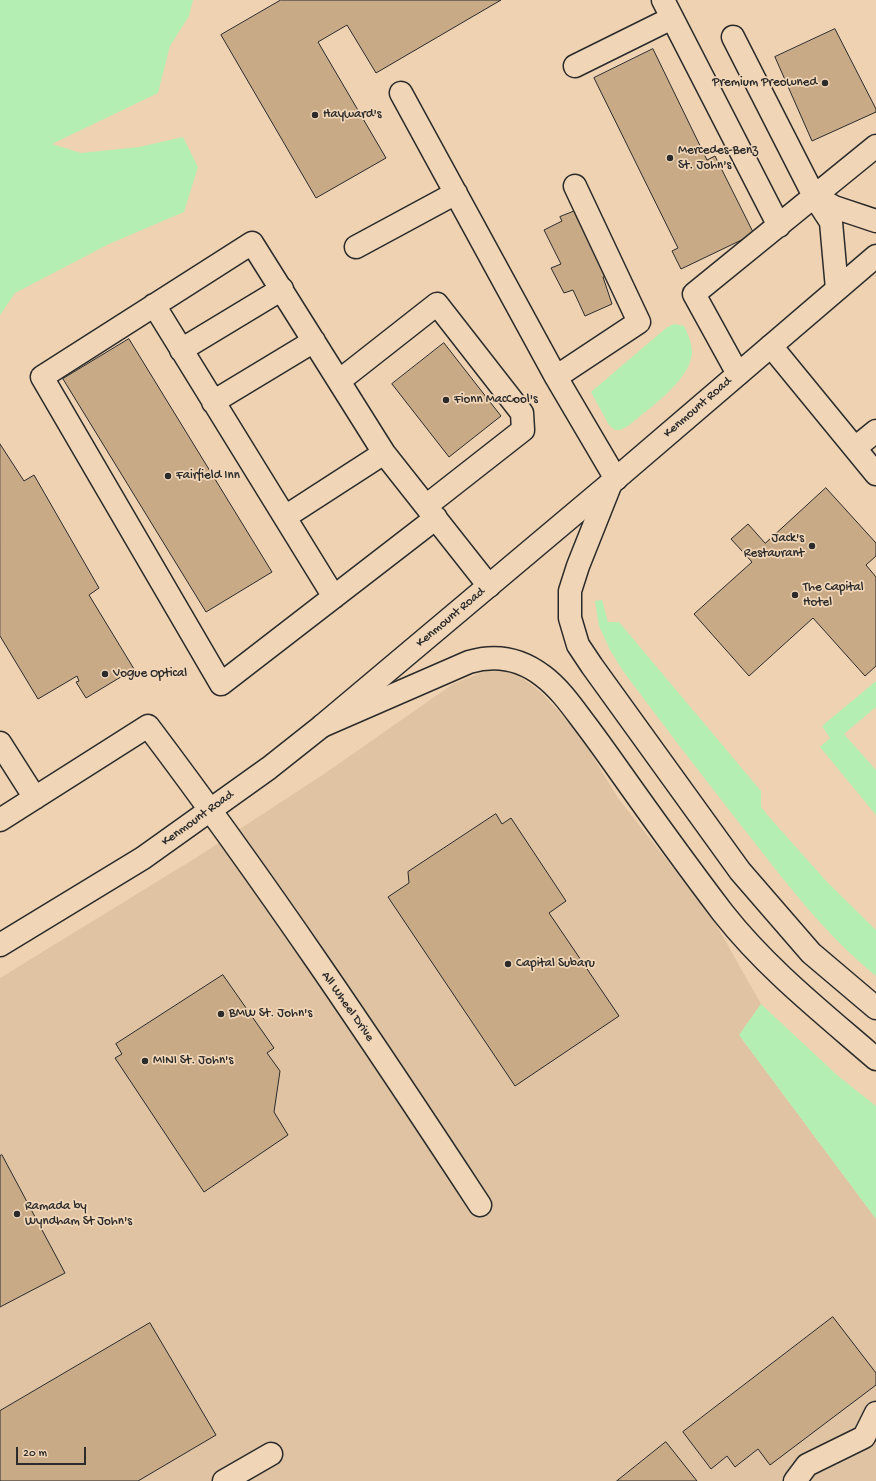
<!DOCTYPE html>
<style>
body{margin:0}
#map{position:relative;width:876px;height:1481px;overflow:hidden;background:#efd2b1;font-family:"Gochi Hand",sans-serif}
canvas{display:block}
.scale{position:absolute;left:16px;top:1447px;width:70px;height:18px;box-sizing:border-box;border:2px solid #2b2b2b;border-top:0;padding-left:5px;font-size:12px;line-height:14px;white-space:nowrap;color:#2b2b2b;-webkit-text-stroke:3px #f0d5b7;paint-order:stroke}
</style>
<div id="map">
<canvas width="876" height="1481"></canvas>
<div class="scale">20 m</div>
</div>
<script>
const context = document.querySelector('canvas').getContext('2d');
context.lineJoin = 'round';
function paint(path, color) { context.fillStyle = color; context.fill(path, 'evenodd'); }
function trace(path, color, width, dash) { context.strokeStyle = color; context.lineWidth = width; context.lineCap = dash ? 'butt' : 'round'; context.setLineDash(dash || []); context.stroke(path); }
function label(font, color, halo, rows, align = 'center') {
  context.font = font + ' "Gochi Hand",sans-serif'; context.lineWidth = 3.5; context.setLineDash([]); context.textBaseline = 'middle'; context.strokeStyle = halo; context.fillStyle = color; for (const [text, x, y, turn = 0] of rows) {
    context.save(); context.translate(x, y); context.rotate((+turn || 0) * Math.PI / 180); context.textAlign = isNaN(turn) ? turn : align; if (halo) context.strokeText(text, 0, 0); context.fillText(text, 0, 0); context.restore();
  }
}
paint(new Path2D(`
 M 490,669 L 515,673 L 541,692 L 580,735 L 618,798 L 713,919 L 761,1004 L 739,1035 L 876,1219 L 876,1481 L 0,1481 L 0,978 L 194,859 L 324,774 L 453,684 Z`), '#dfc3a2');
paint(new Path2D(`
 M 0,0 L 193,0 L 189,16 L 170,46 L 158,93 L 52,144 L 81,153 L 139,147 L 183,137 L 198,167 L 184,212 L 109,244 L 15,293 L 0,315 Z
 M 674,324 L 684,326 C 688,334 692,343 692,353 C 690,381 648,409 628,426 L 620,430 L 615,430 L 609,425 L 591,392 L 666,328 Z
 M 602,600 L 608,622 L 619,622 L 761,791 L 761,807 L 770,818 L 828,883 L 876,930 L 876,976 C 824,934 784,880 743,828 C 703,776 662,724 623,671 L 610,650 L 599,626 L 595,601 Z
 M 876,681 L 876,707 L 844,734 L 876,770 L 876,815 L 820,747 L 830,738 L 822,726 Z
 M 761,1004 L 837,1075 L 876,1106 L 876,1219 L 739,1035 Z`), '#b5eeb2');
const building = new Path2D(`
 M 281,0 L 501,0 L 376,73 L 347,25 L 318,42 L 386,158 L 316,198 L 221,35 Z
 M 835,29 L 876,109 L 876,112 L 812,141 L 775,57 Z
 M 653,49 L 707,160 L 715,156 L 754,234 L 681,269 L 672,251 L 678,248 L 594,78 Z
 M 575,211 L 590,244 L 592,244 L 607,275 L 603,277 L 612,304 L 585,316 L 573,290 L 564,293 L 551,268 L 561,264 L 544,230 L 562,221 L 560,217 Z
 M 129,339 L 272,572 L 206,612 L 63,379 Z
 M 444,343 L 501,416 L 449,457 L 392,384 Z
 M 0,444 L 24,481 L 34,475 L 99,588 L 89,595 L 134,669 L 86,698 L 76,682 L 79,681 L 77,676 L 38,699 L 0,636 Z
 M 826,488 L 876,543 L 876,556 L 866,565 L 876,577 L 876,666 L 865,676 L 813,618 L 749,676 L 694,614 L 752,562 L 731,539 L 748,524 L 765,543 Z
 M 496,814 L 502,824 L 511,818 L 566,901 L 549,913 L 619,1016 L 515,1086 L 388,897 L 409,883 L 408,872 Z
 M 223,975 L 274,1048 L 267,1053 L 280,1071 L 274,1112 L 288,1135 L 204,1192 L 115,1058 L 122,1054 L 116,1044 Z
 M 2,1155 L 65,1273 L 0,1307 L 0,1156 Z
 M 833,1317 L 876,1373 L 876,1385 L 770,1465 L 758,1449 L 735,1467 L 727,1456 L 711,1469 L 683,1432 Z
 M 150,1323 L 216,1435 L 138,1481 L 0,1481 L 0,1411 Z
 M 666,1442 L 697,1481 L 617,1481 Z`);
paint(building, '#c8aa87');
trace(building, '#2b2b2b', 1);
const minor = new Path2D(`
 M 663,0 L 779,226
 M 733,37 L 814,196 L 831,222 L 837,289
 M 575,66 L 672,18
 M 401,93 L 556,377 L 616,479
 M 814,196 L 834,207 L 876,221
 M 356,247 L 456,193
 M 154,305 L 334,597
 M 771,346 L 876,474
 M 181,350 L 282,289
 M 738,374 L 694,294 L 876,146
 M 556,377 L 639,322 L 575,186
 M 339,381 L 437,304 L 522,413 L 523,430 L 426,506
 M 213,402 L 314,341
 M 855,448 L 876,431
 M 285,517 L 384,453
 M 436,518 L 221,684 L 42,377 L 252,243 L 384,453 L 489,586
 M 0,743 L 35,798
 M 0,820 L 148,726 C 265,881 374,1043 480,1205
 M 224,1481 L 271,1454
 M 795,1481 L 807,1465 L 864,1437 L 876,1413`);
const major = new Path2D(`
 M 0,945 L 143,858 L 269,768 L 322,726 L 611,483 L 876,256`);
const highway = new Path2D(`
 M 611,483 L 578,566 L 570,591 L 570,618 L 578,645 L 592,666 L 740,871 L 811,953 L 876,1008
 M 322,726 L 469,662 C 496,654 521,659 543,676 C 559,688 571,705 583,721 C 596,738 608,755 620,772 C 654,820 688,867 723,913 C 767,969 823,1013 876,1059`);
trace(minor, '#2b2b2b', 25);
trace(major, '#2b2b2b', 25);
trace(highway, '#2b2b2b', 25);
trace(minor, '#f0d5b7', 22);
trace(major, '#f0d5b7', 22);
trace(highway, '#f0d5b7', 22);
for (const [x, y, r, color] of [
 [825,83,4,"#2b2b2b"],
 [315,115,4,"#2b2b2b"],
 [670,158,4,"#2b2b2b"],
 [446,400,4,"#2b2b2b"],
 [168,476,4,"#2b2b2b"],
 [812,546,4,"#2b2b2b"],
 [795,595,4,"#2b2b2b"],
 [105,674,4,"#2b2b2b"],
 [508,964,4,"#2b2b2b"],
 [221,1014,4,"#2b2b2b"],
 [145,1061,4,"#2b2b2b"],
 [17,1214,4,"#2b2b2b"]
]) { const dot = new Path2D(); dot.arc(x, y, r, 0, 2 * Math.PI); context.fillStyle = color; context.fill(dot); trace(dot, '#f0d5b7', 1.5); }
label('13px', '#2b2b2b', '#f0d5b7', [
 ["Premium Preowned",817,83,"right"],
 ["Hayward's",323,115],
 ["Mercedes-Benz",678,151],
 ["St. John's",678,166],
 ["Fionn MacCool's",454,400],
 ["Fairfield Inn",176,476],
 ["Jack's",804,539,"right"],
 ["Restaurant",804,554,"right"],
 ["The Capital",803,588],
 ["Hotel",803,603],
 ["Vogue Optical",113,674],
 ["Capital Subaru",516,964],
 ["BMW St. John's",229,1014],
 ["MINI St. John's",153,1061],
 ["Ramada by",25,1207],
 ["Wyndham St John's",25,1222]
], 'left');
label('13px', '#2b2b2b', '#f0d5b7', [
 ["Kenmount Road",698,408,-41],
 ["Kenmount Road",451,618,-40],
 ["Kenmount Road",198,819,-36],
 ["All Wheel Drive",347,1007,55]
]);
</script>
